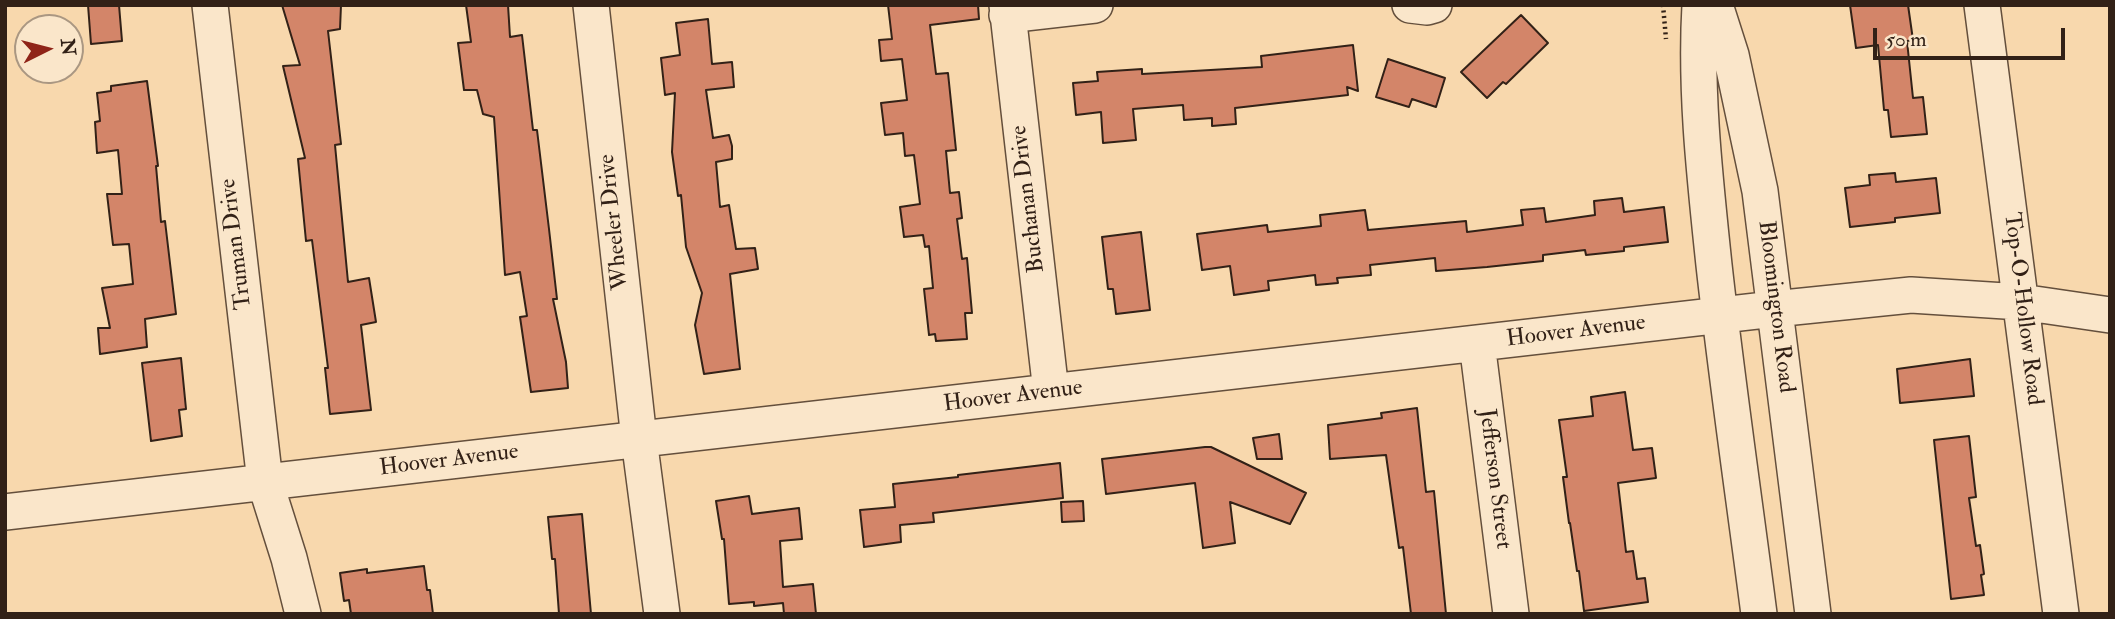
<!DOCTYPE html>
<style>
body{margin:0}
#map{position:relative;width:2115px;height:619px;overflow:hidden;background:#f8d8ad;font-family:"IM FELL Double Pica",serif}
canvas{display:block}
.frame{position:absolute;inset:0;border:7px solid #322117;pointer-events:none}
.north{position:absolute;left:14px;top:14px;width:70px;height:70px;box-sizing:border-box;background:#fae6ca;border:2px solid #aa9782;border-radius:50%;rotate:84deg;font-size:19px;font-weight:700;line-height:28px;text-align:center;color:#322117}
.north::after{content:'';display:block;margin:auto;width:24px;height:32px;background:#8f2418;clip-path:polygon(50% 0,100% 100%,50% 72%,0 100%)}
.scale{position:absolute;left:1873px;top:28px;width:192px;height:32px;box-sizing:border-box;border:4px solid #322117;border-top:0;padding-left:9px;font-size:21px;line-height:24px;white-space:nowrap;color:#322117;-webkit-text-stroke:5px #fae6ca;paint-order:stroke}
</style>
<div id="map">
<canvas width="2115" height="619"></canvas>
<div class="frame"></div>
<div class="north">N</div>
<div class="scale">50 m</div>
</div>
<script>
const context = document.querySelector('canvas').getContext('2d');
context.lineJoin = 'round';
function paint(path, color) { context.fillStyle = color; context.fill(path, 'evenodd'); }
function trace(path, color, width, dash) { context.strokeStyle = color; context.lineWidth = width; context.lineCap = dash ? 'butt' : 'round'; context.setLineDash(dash || []); context.stroke(path); }
function label(font, color, halo, rows, align = 'center') {
  context.font = font + ' "IM FELL Double Pica",serif'; context.lineWidth = 6; context.setLineDash([]); context.textBaseline = 'middle'; context.strokeStyle = halo; context.fillStyle = color; for (const [text, x, y, turn = 0] of rows) {
    context.save(); context.translate(x, y); context.rotate((+turn || 0) * Math.PI / 180); context.textAlign = isNaN(turn) ? turn : align; if (halo) context.strokeText(text, 0, 0); context.fillText(text, 0, 0); context.restore();
  }
}
const building = new Path2D(`
 M 88,5 L 119,5 L 122,41 L 91,44 Z
 M 282,5 L 341,5 L 340,29 L 328,31 L 341,144 L 335,145 L 348,282 L 369,278 L 376,322 L 361,325 L 371,410 L 330,414 L 325,368 L 328,368 L 312,240 L 306,241 L 298,159 L 305,158 L 283,66 L 300,65 Z
 M 466,5 L 508,5 L 510,37 L 522,35 L 533,130 L 537,130 L 549,229 L 557,299 L 553,299 L 566,362 L 568,388 L 531,392 L 520,317 L 527,316 L 520,272 L 505,275 L 494,117 L 483,114 L 477,90 L 464,90 L 458,43 L 471,42 Z
 M 888,5 L 978,5 L 979,19 L 930,25 L 936,74 L 948,73 L 956,150 L 946,151 L 950,193 L 959,192 L 962,218 L 957,219 L 962,259 L 967,258 L 972,313 L 965,313 L 967,339 L 936,341 L 935,334 L 929,335 L 924,289 L 933,288 L 929,246 L 925,247 L 923,235 L 904,237 L 900,207 L 920,204 L 914,155 L 905,156 L 903,133 L 885,135 L 881,103 L 907,100 L 902,59 L 881,61 L 879,40 L 892,39 Z
 M 1850,5 L 1908,5 L 1913,40 L 1907,41 L 1913,98 L 1923,97 L 1927,134 L 1891,137 L 1888,110 L 1884,110 L 1878,45 L 1856,48 Z
 M 1521,15 L 1548,43 L 1506,84 L 1503,82 L 1487,98 L 1461,72 Z
 M 708,19 L 712,64 L 732,62 L 734,87 L 706,90 L 713,138 L 729,135 L 732,146 L 732,159 L 716,162 L 720,207 L 729,205 L 736,249 L 755,248 L 758,269 L 730,274 L 740,369 L 704,374 L 695,325 L 702,293 L 686,247 L 681,195 L 678,196 L 672,152 L 675,93 L 665,95 L 661,58 L 680,55 L 676,23 Z
 M 1353,45 L 1358,91 L 1347,87 L 1348,95 L 1235,108 L 1236,124 L 1212,126 L 1212,118 L 1184,120 L 1183,105 L 1133,109 L 1136,140 L 1103,143 L 1101,112 L 1076,115 L 1073,83 L 1098,81 L 1097,72 L 1142,69 L 1142,74 L 1262,67 L 1261,56 Z
 M 1388,59 L 1445,78 L 1436,107 L 1412,99 L 1409,107 L 1376,97 Z
 M 147,81 L 158,166 L 156,166 L 161,222 L 165,221 L 176,314 L 145,319 L 147,347 L 100,354 L 98,328 L 110,328 L 102,288 L 133,284 L 129,244 L 113,245 L 107,194 L 122,194 L 118,150 L 97,153 L 95,122 L 100,121 L 97,93 L 111,91 L 111,86 Z
 M 1895,173 L 1896,182 L 1936,178 L 1940,213 L 1895,218 L 1895,222 L 1850,227 L 1845,188 L 1870,185 L 1869,175 Z
 M 1622,198 L 1624,212 L 1664,207 L 1668,242 L 1624,247 L 1624,251 L 1586,255 L 1585,250 L 1543,255 L 1543,261 L 1487,267 L 1436,271 L 1435,258 L 1370,265 L 1371,275 L 1337,278 L 1338,283 L 1316,285 L 1315,275 L 1268,281 L 1269,290 L 1234,295 L 1230,266 L 1202,270 L 1197,234 L 1267,225 L 1268,232 L 1321,226 L 1320,215 L 1365,210 L 1368,230 L 1466,221 L 1467,232 L 1523,225 L 1521,210 L 1544,208 L 1546,222 L 1595,215 L 1594,201 Z
 M 1141,232 L 1150,310 L 1116,314 L 1113,289 L 1108,289 L 1102,237 Z
 M 181,358 L 186,409 L 179,410 L 182,436 L 151,441 L 142,363 Z
 M 1970,359 L 1974,396 L 1900,403 L 1897,369 Z
 M 1625,392 L 1633,450 L 1652,448 L 1656,478 L 1618,483 L 1626,552 L 1633,551 L 1637,579 L 1645,578 L 1648,602 L 1584,611 L 1579,571 L 1577,571 L 1570,523 L 1569,523 L 1563,477 L 1567,477 L 1559,420 L 1593,416 L 1591,397 Z
 M 1417,408 L 1426,492 L 1434,491 L 1446,614 L 1411,614 L 1403,547 L 1399,548 L 1386,455 L 1330,459 L 1328,425 L 1382,418 L 1381,413 Z
 M 1279,434 L 1282,459 L 1257,459 L 1253,438 Z
 M 1969,436 L 1976,497 L 1969,498 L 1976,546 L 1980,545 L 1984,574 L 1981,575 L 1984,595 L 1951,599 L 1934,440 Z
 M 1205,447 L 1211,447 L 1306,493 L 1290,524 L 1230,502 L 1235,543 L 1203,548 L 1195,483 L 1106,494 L 1102,459 Z
 M 1060,463 L 1063,498 L 933,513 L 934,522 L 900,525 L 901,542 L 864,547 L 860,510 L 895,507 L 893,484 L 958,477 L 958,475 Z
 M 749,496 L 752,514 L 799,508 L 802,539 L 780,541 L 783,587 L 813,584 L 816,614 L 784,614 L 783,603 L 754,606 L 754,602 L 729,604 L 724,539 L 722,539 L 716,501 Z
 M 1083,501 L 1084,521 L 1062,522 L 1061,502 Z
 M 582,514 L 591,614 L 559,614 L 555,559 L 552,559 L 548,517 Z
 M 424,566 L 427,590 L 430,590 L 433,614 L 351,614 L 349,600 L 344,601 L 340,573 L 367,569 L 367,573 Z`);
paint(building, '#d38569');
trace(building, '#322117', 2);
const minor = new Path2D(`
 M 210,5 L 265,482 L 289,558 L 303,614
 M 591,5 L 639,439 L 662,614
 M 1007,5 L 1051,392
 M 1410,5 L 1427,7 L 1434,5
 M 1700,5 C 1695,92 1705,179 1714,265 C 1727,382 1744,498 1759,614
 M 1715,5 L 1731,55 L 1760,191 L 1813,614
 M 1982,5 L 2061,614
 M 1007,15 L 1095,5
 M 1477,343 L 1511,614
 M 5,512 L 1774,309 L 1911,295 L 2021,302 L 2110,315`);
trace(minor, '#644f3c', 38);
trace(new Path2D(`
 M 1663,5 L 1666,39`), '#322117', 4.5, [2, 3.5]);
trace(minor, '#fae6ca', 35);
label('23px', '#322117', '#fae6ca', [
 ["Buchanan Drive",1029,199,-97],
 ["Wheeler Drive",615,222,-96],
 ["Truman Drive",237,244,-97],
 ["Bloomington Road",1775,307,83],
 ["Top-O-Hollow Road",2022,309,83],
 ["Hoover Avenue",1576,332,-7],
 ["Hoover Avenue",1013,397,-7],
 ["Hoover Avenue",449,461,-7],
 ["Jefferson Street",1494,479,83]
]);
</script>
